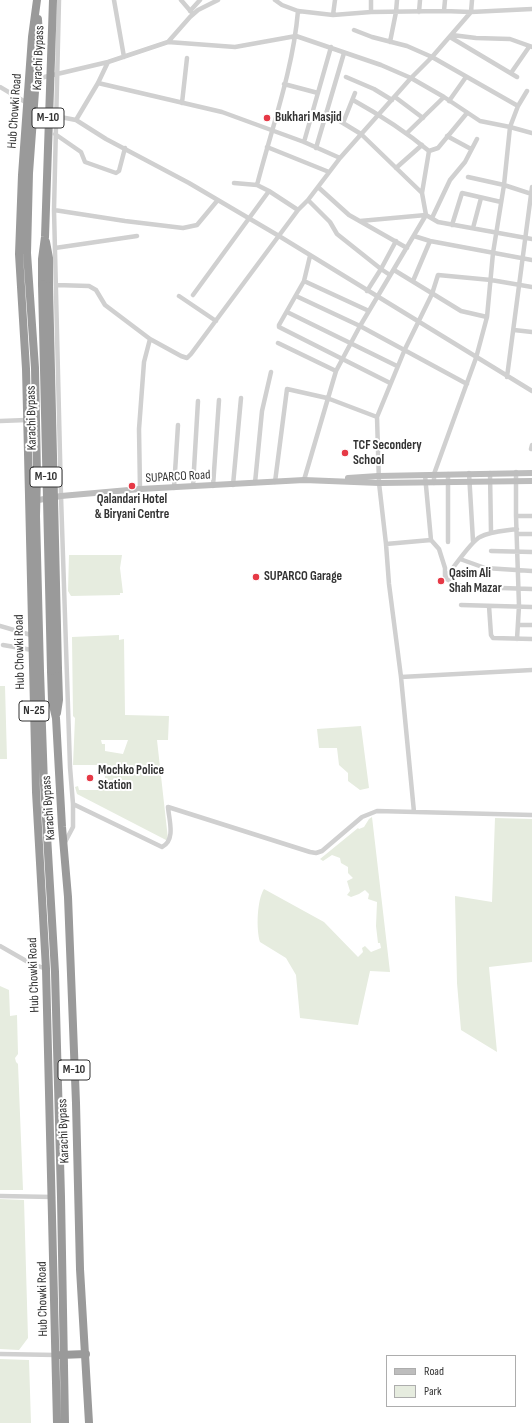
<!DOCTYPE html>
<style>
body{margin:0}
#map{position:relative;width:532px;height:1423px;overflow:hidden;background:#fff;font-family:"Sofia Sans Condensed",sans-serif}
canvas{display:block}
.legend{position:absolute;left:386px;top:1355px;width:130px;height:52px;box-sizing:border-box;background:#fff;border:1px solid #adadad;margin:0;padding:5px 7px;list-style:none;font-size:12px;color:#333}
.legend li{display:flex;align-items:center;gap:8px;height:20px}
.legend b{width:20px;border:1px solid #adadad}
</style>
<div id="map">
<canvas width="532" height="1423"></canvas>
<ul class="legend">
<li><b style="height:5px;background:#bdbdbd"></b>Road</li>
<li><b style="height:11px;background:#e6ecdf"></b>Park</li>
</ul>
</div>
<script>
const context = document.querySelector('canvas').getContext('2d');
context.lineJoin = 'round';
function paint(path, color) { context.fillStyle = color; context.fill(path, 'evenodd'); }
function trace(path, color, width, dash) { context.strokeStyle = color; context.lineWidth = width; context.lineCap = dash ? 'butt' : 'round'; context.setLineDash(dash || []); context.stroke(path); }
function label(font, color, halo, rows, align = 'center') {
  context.font = font + ' "Sofia Sans Condensed",sans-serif'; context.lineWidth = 4; context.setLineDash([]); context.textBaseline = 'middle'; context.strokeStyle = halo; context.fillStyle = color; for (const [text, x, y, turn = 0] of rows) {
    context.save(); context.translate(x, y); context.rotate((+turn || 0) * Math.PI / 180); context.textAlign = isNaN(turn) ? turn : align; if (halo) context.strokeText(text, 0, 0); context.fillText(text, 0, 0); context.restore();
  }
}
paint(new Path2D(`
 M 69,555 L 122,555 L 120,568 L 123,593 L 120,593 L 120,595 L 71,596 L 68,591 Z
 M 119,635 L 119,640 L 124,639 L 125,715 L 169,716 L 168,740 L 157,740 L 168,839 L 166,840 L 77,794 L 75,787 L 78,786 L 79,790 L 105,790 L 105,765 L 73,765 L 75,718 L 73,716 L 72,637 ZM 101,740 L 128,740 L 123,754 L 105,751 L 105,744 L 102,744 Z
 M 0,686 L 5,686 L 7,759 L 0,759 Z
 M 361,726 L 369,788 L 360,790 L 348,781 L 348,773 L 339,765 L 337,748 L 319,748 L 317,729 Z
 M 372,817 L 390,972 L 370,971 L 358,1025 L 300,1018 L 296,975 L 286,958 L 260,942 C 256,929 257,900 264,889 L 324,922 L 358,957 L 363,952 L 362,948 L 365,946 L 371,952 L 381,948 L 380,943 L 378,943 L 376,926 L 377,902 L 368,899 L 369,894 L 365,890 L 359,894 L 351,897 L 347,895 L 350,891 L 347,881 L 353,878 L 348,873 L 348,867 L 341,863 L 340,858 L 332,855 L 323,861 L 320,859 L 358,828 L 359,829 L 364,827 L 369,819 Z
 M 495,818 L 532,819 L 532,962 L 489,967 L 497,1052 L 461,1030 L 457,983 L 455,896 L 492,902 Z
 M 0,986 L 9,990 L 10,1016 L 17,1015 L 18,1054 L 15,1058 L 16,1062 L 18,1064 L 23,1190 L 0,1190 Z
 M 0,1199 L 24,1200 L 28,1338 L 19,1350 L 0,1349 Z
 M 0,1359 L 29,1360 L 31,1423 L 0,1423 Z`), '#e6ecdf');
trace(new Path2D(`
 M 59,0 L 54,210 L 61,496 L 70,767 L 73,804 L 73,827 L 64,844
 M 114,0 L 124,57
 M 181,0 L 193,14
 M 275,0 L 282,5 L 298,11 L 333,15 L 371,12 L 444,11 L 471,12 L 532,9
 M 190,11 L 200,0
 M 444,11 L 445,0
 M 371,12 L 371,0
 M 419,12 L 420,0
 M 333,15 L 335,0
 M 354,30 L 372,37 L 407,46 L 432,57 L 518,106
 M 452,35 L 476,38 L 510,39 L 532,47
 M 450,37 L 517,77
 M 168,42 L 190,17 L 198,10 L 218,0
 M 390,42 L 396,12 L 397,0
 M 511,73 L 529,47
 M 346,77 L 374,89 L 392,100
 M 36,79 L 108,62 L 168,42 L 235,47 L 296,36 L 381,65 L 411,78 L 444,97 L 480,121 L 510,127 L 532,133
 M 98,83 L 222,112 L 304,142 L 340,158 L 411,78 L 432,57 L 471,12 L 472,0
 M 284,84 L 318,93
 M 0,87 L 27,103
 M 395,97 L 423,118
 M 353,100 C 380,115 405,131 429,151
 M 449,101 L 466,77
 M 182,103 L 187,58
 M 34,117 L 55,116 L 76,120 L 106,139 L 189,183 L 279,236 L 532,391
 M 76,120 L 98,83 L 108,62
 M 338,120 L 361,134 L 422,193 L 426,215 L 438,222 L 532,239
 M 343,123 L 355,93
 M 407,133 L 444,97
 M 55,134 L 81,152 L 85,162 L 116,173 L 119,171 L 125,148
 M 447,136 L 471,149
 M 304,142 L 331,47
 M 267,147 L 329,172
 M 316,148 L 344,53
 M 396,168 L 422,145
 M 468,177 L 504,185 L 532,194
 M 234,183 L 257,185 L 269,191 L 298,210
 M 257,185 C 272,127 293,70 298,11
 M 318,187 L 349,215 L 407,248
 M 422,193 L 429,151 L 438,148 L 467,113
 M 308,200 L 330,222 L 337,234 L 381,269 L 390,275
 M 54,210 L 125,221 L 183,228 L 197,225 L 217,201
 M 432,218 L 450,180 L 465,162 L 477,139
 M 452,225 L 462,193 L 501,202
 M 473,228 L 481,198
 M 414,236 L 430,241 L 532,260
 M 55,248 L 137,236
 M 310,256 L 304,281 L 279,325 L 279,327 L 390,383
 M 394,270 L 461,311 L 487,317
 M 304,281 L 369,311
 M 413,281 L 430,241
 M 56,285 L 89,286 L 96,290 L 105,305 L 150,339
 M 367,291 L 381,269 L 396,241
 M 193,295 L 269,191
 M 179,296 L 216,321
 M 296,296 L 360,326 L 467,384
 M 287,312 L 397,366
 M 514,330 L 532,332
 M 278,343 L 336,371
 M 507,377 L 532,187
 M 0,421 L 27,420
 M 531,449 L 532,445
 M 516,472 L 516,516 L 519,606 L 517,639
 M 469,473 L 473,541
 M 490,473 L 491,532
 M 448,474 L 448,542
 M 425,475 L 431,540 L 439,549 L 445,568 L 445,578
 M 304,480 L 336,371 L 360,326 L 426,215 L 360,221
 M 275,482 L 287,389 L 327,398 L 377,417
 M 255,483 L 262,411 L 271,372
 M 434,483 L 434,474 L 476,358 L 487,317 L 493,253 L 504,185 L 510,127 L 518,106 L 527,91
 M 233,485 L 241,398
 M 193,486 L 198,401
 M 213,486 L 219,400
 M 174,488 L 178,425
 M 140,489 L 139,429 L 144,362 L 150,339 L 181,356 L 187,358 L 191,354 L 298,210 L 308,200 L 340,158
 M 516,516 L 532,516
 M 517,534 L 532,534
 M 386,544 L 431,540
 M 491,551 L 532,552
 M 460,559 L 485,568 L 532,571
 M 445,578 C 453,569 471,541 480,537 C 491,531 505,531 517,529
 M 445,578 L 457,585 L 471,587 L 532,589
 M 461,605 L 532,607
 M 489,606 L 491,635 L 493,638 L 532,639
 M 518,625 L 532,625
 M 0,626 L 31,635
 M 3,645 L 32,650
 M 401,677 L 532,670
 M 73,804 L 162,847 C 176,840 169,820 168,807 L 310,852 L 316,853 L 322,851 L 362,817 L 377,811 L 532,815
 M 414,812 L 401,677 L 389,584 L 386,544 L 379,483 L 377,417 L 405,349 L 432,294 L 438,275 L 491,280 L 532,287
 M 0,946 L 28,962 L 46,969
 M 0,1196 L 53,1197
 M 0,1354 L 56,1355`), '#d0d0d0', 4.5);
trace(new Path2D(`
 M 348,478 L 378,476 L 532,473
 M 33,501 L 61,496 L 140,489 L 304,480 L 379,483 L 532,481`), '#bdbdbd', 6);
trace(new Path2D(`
 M 37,0 L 32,37 L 22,175 L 19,254 L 26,369 L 36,792 L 46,969 L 57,1423
 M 38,19 L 39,37 L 29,173 L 27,253 L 35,368 L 37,475 L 36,516 L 40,671 L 44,784 L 55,972 L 61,1197 L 65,1423
 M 46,242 L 49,258 L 49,286
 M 42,284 L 42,259 L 45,237 L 53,0
 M 51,671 L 52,701 L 56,718 L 62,827 L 68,897 L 76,1103 L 80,1269 L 89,1423
 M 57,713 L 59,700 L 58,669
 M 60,1355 L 86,1354`), '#9a9a9a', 8);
trace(new Path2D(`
 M 42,284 L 51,671
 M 49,286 L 58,669`), '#9a9a9a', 8);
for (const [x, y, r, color] of [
 [267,118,4,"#e63946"],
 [345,453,4,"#e63946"],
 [132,486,4,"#e63946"],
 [256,577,4,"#e63946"],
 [441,581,4,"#e63946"],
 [90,778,4,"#e63946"]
]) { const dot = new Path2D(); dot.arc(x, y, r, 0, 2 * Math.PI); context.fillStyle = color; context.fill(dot); trace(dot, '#fff', 1.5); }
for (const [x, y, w] of [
 [48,118,32],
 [46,477,32],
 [34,711,30],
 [74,1070,32]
]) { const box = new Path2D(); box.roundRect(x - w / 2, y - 10, w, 20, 3); context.fillStyle = '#fff'; context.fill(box); trace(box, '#333', 1); }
label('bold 12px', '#333', null, [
 ["M-10",48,118],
 ["M-10",46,477],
 ["N-25",34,711],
 ["M-10",74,1070]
]);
label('13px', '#333', '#fff', [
 ["Karachi Bypass",39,58,-88],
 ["Hub Chowki Road",15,111,-86],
 ["Karachi Bypass",32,418,-91],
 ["SUPARCO Road",178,477,-3],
 ["Hub Chowki Road",20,652,-91],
 ["Karachi Bypass",49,808,-94],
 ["Hub Chowki Road",34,975,-92],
 ["Karachi Bypass",64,1131,-92],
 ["Hub Chowki Road",43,1299,-91]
]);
label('bold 13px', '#333', '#fff', [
 ["Bukhari Masjid",275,118],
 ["TCF Secondery",353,446],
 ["School",353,461],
 ["Qalandari Hotel",132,500,"center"],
 ["& Biryani Centre",132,515,"center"],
 ["Qasim Ali",449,574],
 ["Shah Mazar",449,589],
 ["SUPARCO Garage",264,577],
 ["Mochko Police",98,771],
 ["Station",98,786]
], 'left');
</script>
